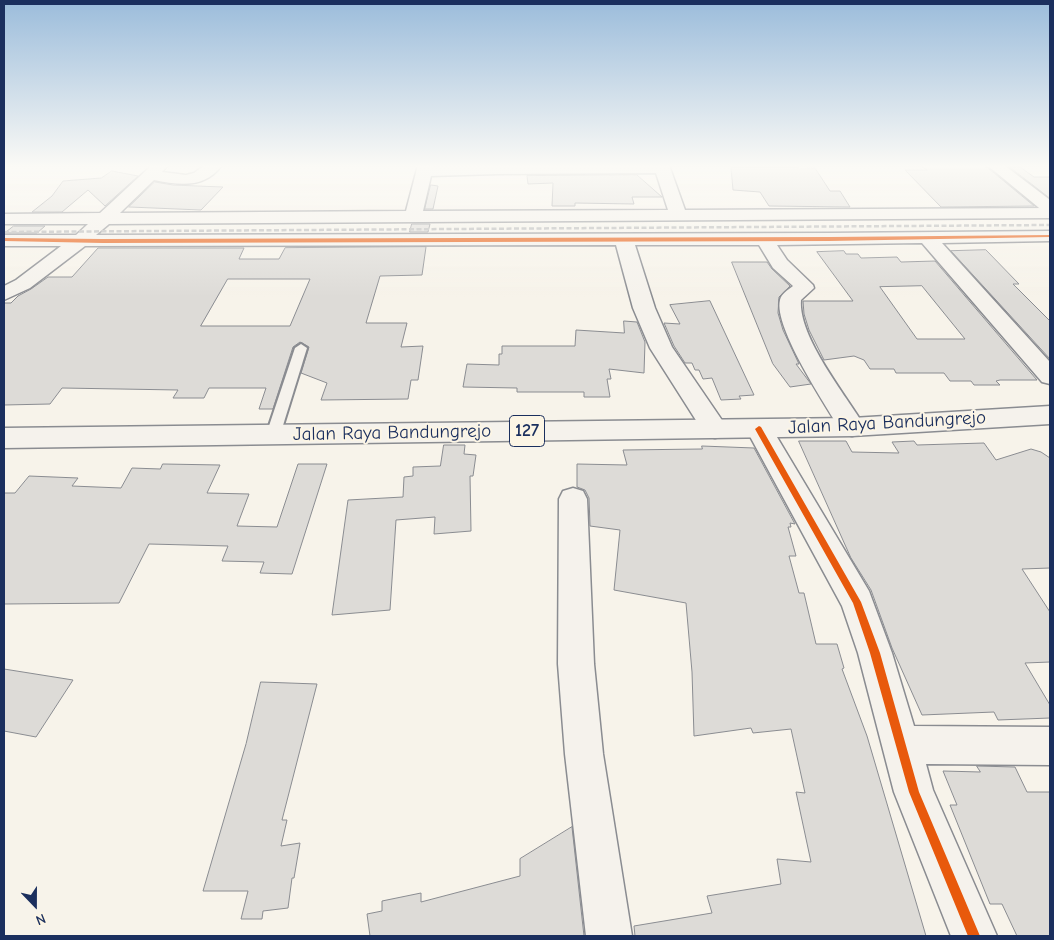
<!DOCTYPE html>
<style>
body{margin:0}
#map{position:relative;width:1054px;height:940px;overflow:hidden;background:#f7f3ea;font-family:"Comic Neue",sans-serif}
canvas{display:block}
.frame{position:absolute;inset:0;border:5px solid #1b2f5e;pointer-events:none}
.north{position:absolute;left:10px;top:880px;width:50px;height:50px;-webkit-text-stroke:4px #fcf5e5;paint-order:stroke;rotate:158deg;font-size:14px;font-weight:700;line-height:20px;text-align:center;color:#1b2f5e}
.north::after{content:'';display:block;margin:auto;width:18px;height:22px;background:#1b2f5e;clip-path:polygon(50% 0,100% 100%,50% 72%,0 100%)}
</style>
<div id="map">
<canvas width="1054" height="940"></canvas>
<div class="frame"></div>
<div class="north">N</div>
</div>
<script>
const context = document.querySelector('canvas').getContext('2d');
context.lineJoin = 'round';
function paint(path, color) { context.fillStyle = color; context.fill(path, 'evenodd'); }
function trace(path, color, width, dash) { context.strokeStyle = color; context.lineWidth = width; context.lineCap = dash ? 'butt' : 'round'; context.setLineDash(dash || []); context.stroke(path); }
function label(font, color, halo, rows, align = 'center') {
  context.font = font + ' "Comic Neue",sans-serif'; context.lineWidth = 4; context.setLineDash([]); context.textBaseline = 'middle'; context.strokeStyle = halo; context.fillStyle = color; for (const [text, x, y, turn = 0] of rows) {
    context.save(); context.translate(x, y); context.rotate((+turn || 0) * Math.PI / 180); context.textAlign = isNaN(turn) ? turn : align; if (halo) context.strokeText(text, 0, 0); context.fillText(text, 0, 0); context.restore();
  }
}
const building = new Path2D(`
 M 920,165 L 981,165 L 988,168 L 1034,206 L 941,207 L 905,170 L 927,170 Z
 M 742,167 L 815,168 L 830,191 L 840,191 L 850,207 L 769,206 L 760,192 L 733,190 L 731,168 Z
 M 1010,167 L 1020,167 L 1034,177 L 1050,177 L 1050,198 Z
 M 112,171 L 138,176 L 105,206 L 88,190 L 62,212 L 32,212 L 52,196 L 63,181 L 101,178 Z
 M 637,175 L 662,197 L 632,197 L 634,204 L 575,203 L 575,206 L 552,206 L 553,183 L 528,184 L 527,176 Z
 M 155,182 L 173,185 L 223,187 L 201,210 L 129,207 Z
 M 431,185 L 438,186 L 433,209 L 425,209 Z
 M 412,224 L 430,224 L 428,232 L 410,232 Z
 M 14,226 L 45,226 L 37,233 L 5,233 Z
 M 426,247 L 422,275 L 380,276 L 366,323 L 407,323 L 401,347 L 423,346 L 418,380 L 411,380 L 408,399 L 321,400 L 327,383 L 301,373 L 309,347 L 300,342 L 293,347 L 273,409 L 259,409 L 266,388 L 209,388 L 204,398 L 173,398 L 178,390 L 62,388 L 50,404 L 4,405 L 4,303 L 11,303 L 18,296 L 31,289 L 48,277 L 72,277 L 98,248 L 244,248 L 239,259 L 279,259 L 285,248 ZM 228,279 L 310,279 L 290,326 L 201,326 Z
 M 986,250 L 1019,284 L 1013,284 L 1050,321 L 1050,359 L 951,251 Z
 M 844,251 L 846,254 L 858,254 L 861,258 L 897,257 L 901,262 L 935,261 L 1037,380 L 1000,380 L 996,381 L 1000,385 L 974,385 L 971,381 L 950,381 L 944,373 L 896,373 L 894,369 L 870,369 L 864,360 L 854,356 L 824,360 L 809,330 L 804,314 L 803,301 L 853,301 L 817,252 ZM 922,286 L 965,339 L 917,339 L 880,287 Z
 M 732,262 L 767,262 L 772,269 L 790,286 L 779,297 L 778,313 L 783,330 L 799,364 L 796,364 L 811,384 L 790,387 L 773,364 Z
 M 710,301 L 754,395 L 739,396 L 741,399 L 721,400 L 712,378 L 703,379 L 699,370 L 695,370 L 692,363 L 685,363 L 674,346 L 664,323 L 680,324 L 670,305 Z
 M 624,321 L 637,322 L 645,342 L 644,373 L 609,369 L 611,379 L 607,379 L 610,397 L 584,397 L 584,392 L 517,392 L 517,388 L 463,387 L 467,364 L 499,365 L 499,354 L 502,354 L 502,346 L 575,346 L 576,330 L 624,333 Z
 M 799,441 L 846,441 L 852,452 L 899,453 L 892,442 L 914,441 L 917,445 L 984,443 L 996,460 L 1031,449 L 1041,452 L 1050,458 L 1050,568 L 1022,569 L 1050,612 L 1050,662 L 1025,663 L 1050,705 L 1050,718 L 998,720 L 994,712 L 922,715 L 892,648 L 871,590 L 851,558 Z
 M 444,445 L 465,445 L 464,454 L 476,455 L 473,476 L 470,476 L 471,531 L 434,534 L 435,517 L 396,520 L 390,610 L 332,615 L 348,500 L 403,497 L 404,477 L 413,476 L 413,467 L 440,466 Z
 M 702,446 L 754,448 L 795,524 L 790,523 L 791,527 L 788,527 L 796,556 L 789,556 L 799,593 L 804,593 L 816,644 L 837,644 L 844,668 L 842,669 L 867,736 L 926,936 L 635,936 L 634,926 L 712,913 L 707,896 L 781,884 L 777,859 L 811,862 L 796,792 L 805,793 L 791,729 L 753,733 L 751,728 L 694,736 L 692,672 L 686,603 L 614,590 L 620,530 L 590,526 L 589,498 L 585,490 L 577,487 L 577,464 L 627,465 L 623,450 L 702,449 Z
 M 163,464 L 220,465 L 207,493 L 249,494 L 237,526 L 277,527 L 298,464 L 327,464 L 292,574 L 260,573 L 264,562 L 222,561 L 228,546 L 149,544 L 119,603 L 4,604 L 4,493 L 15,493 L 29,476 L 78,478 L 72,486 L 121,488 L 132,468 L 160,469 Z
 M 4,669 L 73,680 L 36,737 L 4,731 Z
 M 261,682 L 317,684 L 282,820 L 287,820 L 281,846 L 300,843 L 294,878 L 292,878 L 288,908 L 263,911 L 262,919 L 241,919 L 248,891 L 203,891 L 246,744 Z
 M 977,766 L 1015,767 L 1027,792 L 1050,792 L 1050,936 L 1017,936 L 1002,904 L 990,904 L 950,805 L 957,805 L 943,771 L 980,772 Z
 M 572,827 L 584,936 L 370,936 L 367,914 L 382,911 L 382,901 L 421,893 L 421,902 L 520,876 L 520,859 Z`);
paint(building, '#dddbd7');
trace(building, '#8a8c91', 1);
const lane = new Path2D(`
 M 301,344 L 307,348 L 280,435 L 278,438 L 268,438 L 266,435 L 295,348 Z`);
const street = new Path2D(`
 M 152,165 L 168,165 L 162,172 L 186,175 L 194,173 L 205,165 L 222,165 C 205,189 179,185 154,180 L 120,213 L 406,211 L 418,165 L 434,165 L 433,167 L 669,165 L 685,210 L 1050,208 L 1050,218 L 109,224 L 96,235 L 829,233 L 1050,231 L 1050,241 L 942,243 L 1050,362 L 1050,384 L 1042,382 L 922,243 L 777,245 L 787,260 L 813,285 L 814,288 L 801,300 C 798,337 846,395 865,427 L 861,434 L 852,436 L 843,434 C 828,409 773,327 780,300 C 781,294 788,290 793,286 L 773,268 L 759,245 L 635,245 L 655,308 L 672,347 L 728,429 L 724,436 L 715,438 L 706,436 L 650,348 L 633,308 L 616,245 L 85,246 L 30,288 L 4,300 L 4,286 L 16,280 L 61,246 L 4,246 L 4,235 L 76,235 L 88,224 L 4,224 L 4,214 L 100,213 ZM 656,173 L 668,210 L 423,211 L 431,176 L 498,174 Z
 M 759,420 L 768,422 L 869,591 L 892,653 L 914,726 L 1050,727 L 1050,765 L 926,764 L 933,790 L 997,936 L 951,936 L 894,792 L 858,653 L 842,606 L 746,429 L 750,422 Z
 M 573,488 L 583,491 L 587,499 L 594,664 L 603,754 L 632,936 L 586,936 L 565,754 L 558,664 L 559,499 L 563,491 Z`);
const secondary = new Path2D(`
 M 987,165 L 1004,165 L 1050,200 L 1050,213 L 1044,212 Z`);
const primary = new Path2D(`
 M 1050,406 L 1050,424 L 852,436 L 4,448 L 4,428 L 852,418 Z`);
trace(lane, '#8a8c91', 4);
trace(street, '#8a8c91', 3);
trace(secondary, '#8a8c91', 3);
trace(primary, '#8a8c91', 3);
paint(lane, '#f5f2ec');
paint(street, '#f5f2ec');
paint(secondary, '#f5f2ec');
paint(primary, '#f5f2ec');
trace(new Path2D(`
 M 4,232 L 1050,225`), '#b2b3b4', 2.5, [5, 2.5]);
paint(new Path2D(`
 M 1050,235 L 1050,237 L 829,241 L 103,243 L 4,241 L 4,238 L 103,239 L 829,237 Z
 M 759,426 L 761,427 L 861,602 L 880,653 L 919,792 L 980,936 L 968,936 L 909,792 L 870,653 L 853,603 L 755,429 Z`), '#e8590c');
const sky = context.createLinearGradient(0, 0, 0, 297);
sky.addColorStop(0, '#9bbcdb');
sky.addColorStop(0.56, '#fbfaf6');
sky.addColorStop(1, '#fbfaf600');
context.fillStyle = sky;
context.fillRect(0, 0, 1054, 297);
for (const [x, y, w] of [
 [527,431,35]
]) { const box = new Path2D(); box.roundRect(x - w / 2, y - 15.5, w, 31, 4); context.fillStyle = '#fcf5e5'; context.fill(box); trace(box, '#1b2f5e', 1); }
label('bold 18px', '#1b2f5e', null, [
 ["127",527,431]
]);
label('19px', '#1b2f5e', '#fcf5e5', [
 ["Jalan Raya Bandungrejo",887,423,-3],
 ["Jalan Raya Bandungrejo",392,433,-1]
]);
</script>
